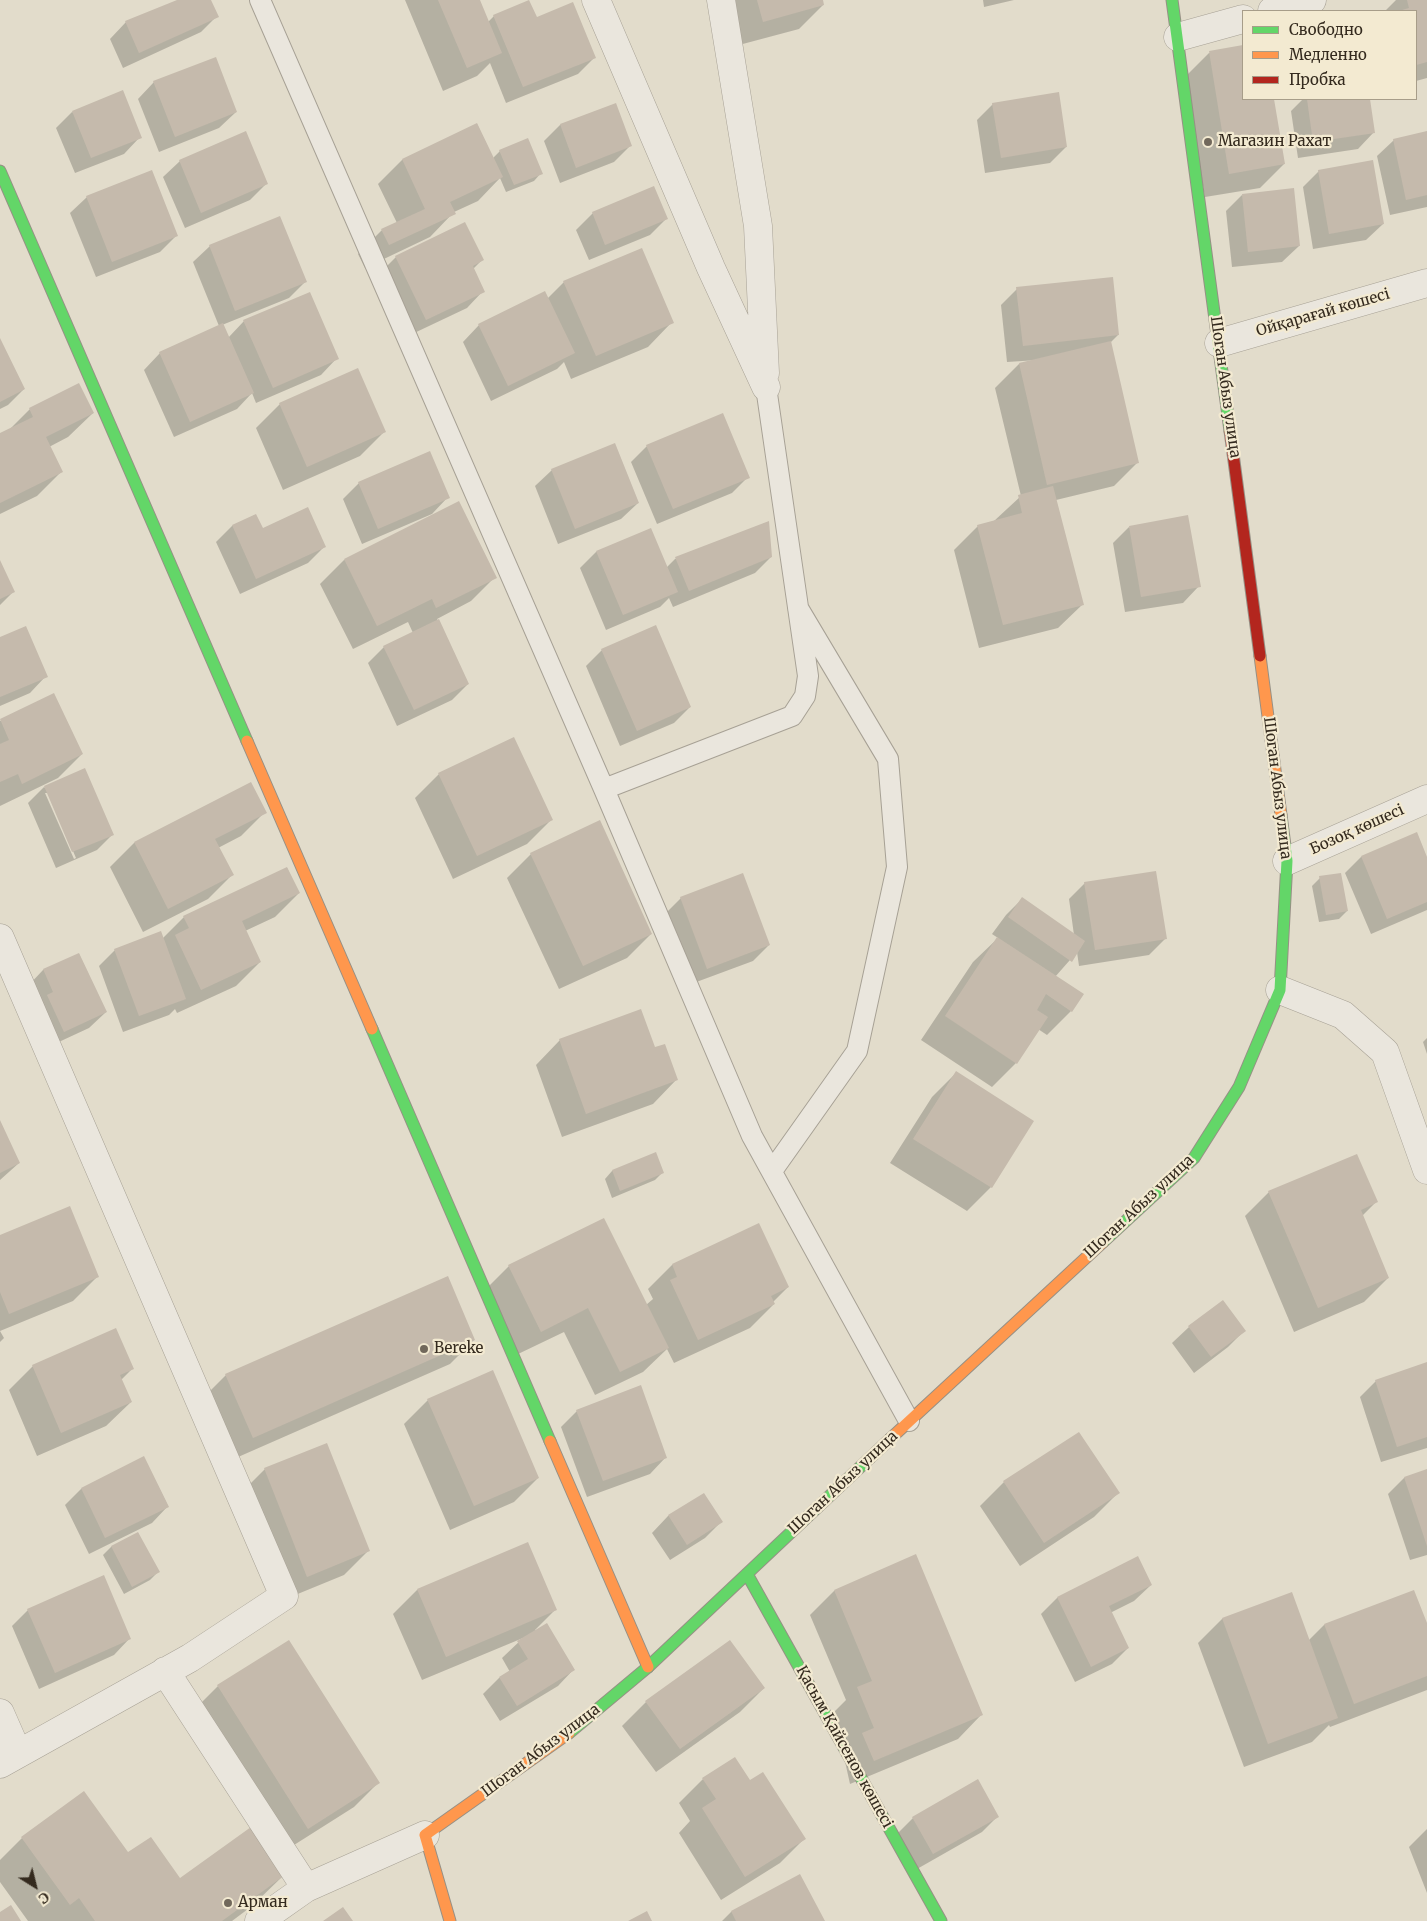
<!DOCTYPE html>
<meta charset="utf-8">
<style>
body{margin:0}
#map{position:relative;width:1427px;height:1921px;overflow:hidden;background:#e2dccb;font-family:Merriweather,serif}
canvas{display:block}
.legend{position:absolute;left:1242px;top:10px;width:175px;height:90px;box-sizing:border-box;background:#f3ead1;border:1px solid #a79d89;margin:0;padding:6px 9px;list-style:none;font-size:15px;color:#342a1e}
.legend li{display:flex;align-items:center;gap:10px;height:25px}
.legend b{width:25px;border:1px solid #a79d89}
.north{position:absolute;left:10px;top:1861px;width:50px;height:50px;-webkit-text-stroke:4px #f3ead1;paint-order:stroke;rotate:144deg;font-size:14px;font-weight:700;line-height:20px;text-align:center;color:#342a1e}
.north::after{content:'';display:block;margin:auto;width:18px;height:22px;background:#342a1e;clip-path:polygon(50% 0,100% 100%,50% 72%,0 100%)}
</style>
<div id="map">
<canvas width="1427" height="1921"></canvas>
<ul class="legend">
<li><b style="height:6px;background:#63d668"></b>Свободно</li>
<li><b style="height:6px;background:#ff974d"></b>Медленно</li>
<li><b style="height:6px;background:#b3261e"></b>Пробка</li>
</ul>
<div class="north">С</div>
</div>
<script>
const context = document.querySelector('canvas').getContext('2d');
context.lineJoin = 'round';
function paint(path, color) { context.fillStyle = color; context.fill(path, 'evenodd'); }
function trace(path, color, width, dash) { context.strokeStyle = color; context.lineWidth = width; context.lineCap = dash ? 'butt' : 'round'; context.setLineDash(dash || []); context.stroke(path); }
function label(font, color, halo, rows, align = 'center') {
  context.font = font + ' Merriweather,serif'; context.lineWidth = 4.5; context.setLineDash([]); context.textBaseline = 'middle'; context.strokeStyle = halo; context.fillStyle = color; for (const [text, x, y, turn = 0] of rows) {
    context.save(); context.translate(x, y); context.rotate((+turn || 0) * Math.PI / 180); context.textAlign = isNaN(turn) ? turn : align; if (halo) context.strokeText(text, 0, 0); context.fillText(text, 0, 0); context.restore();
  }
}
paint(new Path2D(`
 M 180,0 L 210,0 L 217,16 L 201,32 L 123,68 L 110,39 L 126,22 Z
 M 405,0 L 479,0 L 488,22 L 494,16 L 536,19 L 594,58 L 578,74 L 506,103 L 490,63 L 477,76 L 443,91 Z
 M 708,0 L 822,0 L 823,5 L 799,29 L 739,45 Z
 M 983,0 L 1014,0 L 984,7 Z
 M 1396,0 L 1427,0 L 1427,78 L 1416,81 L 1416,11 L 1385,11 Z
 M 1243,47 L 1243,99 L 1273,99 L 1284,164 L 1260,188 L 1205,197 L 1185,77 L 1209,53 Z
 M 154,82 L 236,112 L 219,128 L 159,152 L 138,99 Z
 M 1303,99 L 1369,99 L 1374,132 L 1358,149 L 1298,158 L 1291,111 Z
 M 993,104 L 1066,147 L 1050,163 L 985,173 L 977,120 Z
 M 615,105 L 630,146 L 614,162 L 560,183 L 544,141 L 560,125 Z
 M 72,112 L 140,137 L 124,154 L 75,173 L 56,128 Z
 M 477,124 L 493,158 L 500,151 L 541,173 L 534,181 L 506,192 L 500,178 L 478,201 L 454,212 L 430,237 L 365,268 L 358,254 L 382,230 L 397,223 L 378,184 L 402,160 Z
 M 1427,132 L 1427,207 L 1390,215 L 1377,156 L 1394,140 Z
 M 180,161 L 267,183 L 250,200 L 185,228 L 163,177 Z
 M 1319,171 L 1383,224 L 1366,240 L 1313,249 L 1303,187 Z
 M 1242,195 L 1299,246 L 1282,262 L 1232,267 L 1226,211 Z
 M 87,197 L 176,236 L 160,252 L 96,277 L 70,213 Z
 M 593,213 L 666,219 L 650,235 L 589,260 L 576,230 Z
 M 210,246 L 305,282 L 289,298 L 222,325 L 228,338 L 244,321 L 337,358 L 321,375 L 256,403 L 252,393 L 237,409 L 174,437 L 144,370 L 160,353 L 219,326 L 193,262 Z
 M 396,257 L 482,260 L 473,269 L 483,291 L 467,308 L 410,335 L 380,273 Z
 M 564,282 L 672,322 L 648,347 L 571,379 L 564,362 L 557,369 L 491,401 L 463,342 L 479,325 L 547,299 Z
 M 1017,289 L 1118,335 L 1110,343 L 1138,462 L 1114,486 L 1056,500 L 1083,604 L 1058,628 L 979,648 L 954,550 L 978,526 L 994,521 L 1021,496 L 995,388 L 1019,364 L 1038,360 L 1007,362 L 1001,305 Z
 M 0,341 L 24,389 L 8,405 L 0,409 Z
 M 280,404 L 384,432 L 360,456 L 283,490 L 256,428 Z
 M 30,409 L 93,413 L 68,437 L 49,447 L 61,472 L 37,496 L 0,514 L 0,435 L 9,430 Z
 M 647,446 L 748,477 L 732,493 L 657,524 L 631,462 Z
 M 552,470 L 638,503 L 621,519 L 558,544 L 535,486 Z
 M 359,483 L 448,497 L 432,514 L 362,544 L 343,499 Z
 M 255,515 L 262,530 L 324,547 L 308,563 L 240,594 L 216,542 L 232,526 Z
 M 768,522 L 771,557 L 755,573 L 673,607 L 669,598 L 660,607 L 606,630 L 580,568 L 596,552 L 650,530 L 666,568 L 675,559 Z
 M 1129,527 L 1199,586 L 1183,603 L 1125,612 L 1113,543 Z
 M 344,560 L 495,577 L 471,601 L 437,619 L 468,684 L 452,700 L 397,726 L 368,663 L 384,647 L 413,633 L 408,622 L 353,649 L 320,584 Z
 M 0,563 L 13,592 L 0,605 Z
 M 0,639 L 46,676 L 30,693 L 0,706 Z
 M 602,650 L 690,707 L 674,723 L 620,746 L 586,666 Z
 M 53,695 L 82,754 L 58,778 L 0,806 L 0,721 Z
 M 439,774 L 551,820 L 527,844 L 453,879 L 415,798 Z
 M 44,787 L 113,834 L 97,850 L 56,868 L 28,803 ZM 45,793 L 48,793 L 76,858 L 74,859 Z
 M 265,812 L 241,836 L 218,848 L 232,875 L 208,899 L 143,932 L 110,867 L 134,843 Z
 M 531,854 L 651,934 L 627,958 L 559,989 L 507,878 Z
 M 1361,857 L 1427,860 L 1427,910 L 1371,934 L 1345,873 Z
 M 287,868 L 299,893 L 275,917 L 245,931 L 260,962 L 236,986 L 177,1013 L 175,1009 L 169,1015 L 123,1032 L 99,966 L 115,950 L 162,939 L 184,917 Z
 M 1320,878 L 1347,911 L 1339,919 L 1319,922 L 1312,886 Z
 M 1085,883 L 1165,939 L 1149,955 L 1079,966 L 1077,952 L 1055,977 L 1071,1011 L 1047,1035 L 1038,1029 L 1016,1063 L 992,1087 L 921,1040 L 973,962 L 998,938 L 992,934 L 1006,915 L 1022,899 L 1074,935 L 1069,899 Z
 M 681,898 L 769,945 L 753,961 L 691,984 L 665,914 Z
 M 79,954 L 106,1012 L 89,1028 L 48,1047 L 27,987 L 43,970 Z
 M 1427,1038 L 1427,1054 L 1423,1042 Z
 M 560,1040 L 677,1079 L 653,1104 L 562,1137 L 536,1065 Z
 M 956,1073 L 991,1187 L 967,1211 L 890,1163 L 932,1097 Z
 M 0,1123 L 19,1163 L 0,1180 Z
 M 656,1154 L 663,1172 L 655,1180 L 612,1198 L 605,1179 L 612,1171 Z
 M 1269,1192 L 1376,1202 L 1362,1216 L 1388,1278 L 1364,1302 L 1294,1332 L 1245,1216 Z
 M 758,1225 L 788,1287 L 773,1302 L 774,1304 L 750,1328 L 674,1363 L 667,1349 L 643,1372 L 595,1395 L 564,1332 L 516,1355 L 485,1290 L 509,1266 L 646,1305 L 653,1299 L 648,1289 L 672,1265 Z
 M 0,1236 L 97,1277 L 73,1301 L 0,1331 L 4,1338 L 0,1342 Z
 M 1222,1302 L 1244,1331 L 1228,1347 L 1194,1373 L 1172,1343 L 1189,1327 Z
 M 474,1340 L 450,1364 L 229,1461 L 202,1399 L 226,1375 Z
 M 1427,1364 L 1427,1448 L 1381,1462 L 1360,1397 L 1376,1381 Z
 M 33,1366 L 132,1369 L 121,1380 L 131,1402 L 106,1426 L 37,1456 L 9,1390 Z
 M 428,1400 L 538,1478 L 514,1502 L 450,1530 L 404,1424 Z
 M 577,1411 L 666,1457 L 650,1474 L 587,1497 L 561,1427 Z
 M 144,1458 L 168,1506 L 152,1523 L 89,1554 L 65,1505 L 81,1489 Z
 M 265,1469 L 368,1551 L 344,1575 L 283,1600 L 241,1493 Z
 M 1427,1471 L 1427,1555 L 1410,1560 L 1388,1494 L 1404,1478 Z
 M 1004,1482 L 1118,1493 L 1094,1517 L 1020,1566 L 980,1506 Z
 M 704,1494 L 721,1522 L 705,1538 L 670,1560 L 652,1533 L 668,1516 Z
 M 138,1533 L 158,1572 L 150,1580 L 124,1594 L 103,1555 L 111,1547 Z
 M 915,1556 L 982,1714 L 958,1739 L 850,1784 L 834,1712 L 846,1700 L 810,1615 L 834,1591 Z
 M 1138,1558 L 1151,1585 L 1134,1601 L 1110,1613 L 1128,1648 L 1112,1664 L 1075,1682 L 1041,1614 L 1057,1598 Z
 M 417,1590 L 555,1610 L 535,1630 L 574,1669 L 558,1686 L 500,1721 L 483,1694 L 499,1678 L 510,1672 L 502,1658 L 523,1638 L 422,1680 L 393,1614 Z
 M 1291,1594 L 1308,1641 L 1324,1625 L 1427,1627 L 1427,1690 L 1330,1727 L 1329,1725 L 1312,1742 L 1244,1767 L 1198,1643 L 1222,1619 Z
 M 28,1610 L 130,1638 L 114,1655 L 39,1689 L 12,1626 Z
 M 218,1686 L 378,1783 L 354,1807 L 283,1852 L 194,1710 Z
 M 764,1688 L 740,1712 L 656,1772 L 622,1726 L 646,1702 Z
 M 703,1779 L 804,1839 L 780,1863 L 721,1900 L 679,1833 L 690,1821 L 679,1803 Z
 M 998,1816 L 982,1832 L 917,1869 L 897,1834 L 913,1818 Z
 M 1427,1829 L 1427,1893 L 1409,1847 Z
 M 22,1838 L 128,1854 L 180,1879 L 284,1875 L 252,1906 L 232,1921 L 28,1921 L 0,1882 L 0,1860 Z
 M 800,1876 L 824,1921 L 722,1921 L 731,1912 Z`), '#0003');
paint(new Path2D(`
 M 177,0 L 211,0 L 219,17 L 139,53 L 125,21 Z
 M 438,0 L 480,0 L 502,53 L 467,68 Z
 M 529,0 L 537,17 L 573,2 L 596,58 L 523,87 L 493,15 Z
 M 757,0 L 823,0 L 824,5 L 763,22 Z
 M 1407,0 L 1427,0 L 1427,62 L 1416,65 L 1416,11 L 1399,11 L 1409,8 Z
 M 1243,45 L 1243,99 L 1274,99 L 1285,164 L 1229,174 L 1209,51 Z
 M 216,57 L 237,112 L 175,137 L 153,81 Z
 M 123,90 L 142,138 L 91,158 L 72,111 Z
 M 1059,92 L 1067,147 L 1001,158 L 992,103 Z
 M 1307,99 L 1370,99 L 1375,133 L 1313,142 Z
 M 616,103 L 632,146 L 576,168 L 560,124 Z
 M 477,123 L 503,177 L 450,202 L 456,214 L 389,245 L 381,229 L 425,209 L 402,159 Z
 M 246,131 L 268,184 L 201,213 L 179,160 Z
 M 1427,131 L 1427,195 L 1406,200 L 1393,139 Z
 M 528,138 L 543,174 L 514,185 L 499,150 Z
 M 1373,160 L 1384,224 L 1329,234 L 1318,170 Z
 M 152,170 L 178,236 L 112,262 L 86,196 Z
 M 654,186 L 668,219 L 605,245 L 592,212 Z
 M 1294,188 L 1300,246 L 1248,252 L 1242,194 Z
 M 280,216 L 307,282 L 235,311 L 209,245 Z
 M 465,222 L 484,260 L 473,266 L 485,292 L 426,320 L 395,256 Z
 M 642,248 L 674,323 L 596,356 L 563,281 Z
 M 1113,277 L 1119,335 L 1023,346 L 1016,287 Z
 M 545,291 L 575,353 L 508,386 L 478,324 Z
 M 310,292 L 339,359 L 273,388 L 243,320 Z
 M 223,323 L 254,393 L 190,422 L 159,352 Z
 M 0,338 L 25,389 L 0,402 Z
 M 1111,341 L 1139,463 L 1047,485 L 1019,363 Z
 M 358,368 L 386,432 L 307,467 L 279,403 Z
 M 79,383 L 94,413 L 46,437 L 63,472 L 0,503 L 0,433 L 33,417 L 29,408 Z
 M 723,413 L 750,478 L 673,509 L 646,445 Z
 M 615,443 L 639,503 L 575,529 L 551,469 Z
 M 430,451 L 450,498 L 378,529 L 358,482 Z
 M 1053,486 L 1084,605 L 1003,625 L 977,525 L 1022,513 L 1018,495 Z
 M 459,501 L 497,578 L 436,608 L 432,599 L 377,626 L 344,559 Z
 M 308,507 L 326,547 L 256,579 L 232,525 L 256,514 L 263,528 Z
 M 1188,515 L 1201,587 L 1141,597 L 1129,526 Z
 M 769,521 L 772,557 L 689,591 L 675,557 Z
 M 651,528 L 678,592 L 623,615 L 596,551 Z
 M 0,560 L 15,592 L 0,599 Z
 M 439,619 L 469,684 L 414,710 L 383,646 Z
 M 656,625 L 691,707 L 637,731 L 601,649 Z
 M 26,626 L 48,677 L 0,697 L 0,637 Z
 M 54,693 L 83,754 L 22,784 L 18,774 L 0,782 L 0,744 L 9,740 L 0,719 Z
 M 514,737 L 553,820 L 477,856 L 438,773 Z
 M 85,768 L 114,835 L 72,852 L 44,786 Z
 M 251,782 L 267,813 L 215,839 L 234,875 L 168,909 L 134,842 Z
 M 600,820 L 652,934 L 583,966 L 530,853 Z
 M 1417,832 L 1427,857 L 1427,902 L 1387,919 L 1361,856 Z
 M 287,867 L 300,893 L 242,921 L 261,962 L 201,990 L 175,935 L 189,928 L 183,916 Z
 M 1156,871 L 1167,939 L 1095,950 L 1084,882 Z
 M 743,873 L 770,945 L 707,969 L 680,897 Z
 M 1341,873 L 1348,911 L 1326,915 L 1319,876 Z
 M 1022,897 L 1085,941 L 1072,962 L 1008,917 Z
 M 161,931 L 186,999 L 139,1016 L 114,949 Z
 M 997,937 L 1084,994 L 1072,1012 L 1046,994 L 1037,1010 L 1048,1017 L 1017,1064 L 945,1016 Z
 M 79,953 L 107,1012 L 64,1032 L 47,995 L 53,992 L 43,969 Z
 M 641,1009 L 655,1047 L 665,1044 L 678,1080 L 586,1114 L 559,1039 Z
 M 956,1071 L 1034,1121 L 992,1188 L 913,1139 Z
 M 0,1120 L 20,1163 L 0,1173 Z
 M 656,1152 L 664,1173 L 620,1191 L 612,1170 Z
 M 1357,1154 L 1378,1202 L 1361,1210 L 1389,1278 L 1318,1308 L 1268,1191 Z
 M 70,1206 L 99,1277 L 9,1314 L 0,1292 L 0,1235 Z
 M 604,1218 L 669,1348 L 620,1372 L 588,1308 L 541,1332 L 508,1265 Z
 M 759,1223 L 789,1287 L 771,1296 L 775,1304 L 698,1340 L 670,1280 L 677,1277 L 672,1264 Z
 M 448,1276 L 475,1340 L 253,1438 L 225,1374 Z
 M 1223,1300 L 1246,1331 L 1211,1357 L 1188,1326 Z
 M 116,1328 L 134,1369 L 120,1375 L 132,1402 L 61,1433 L 32,1365 Z
 M 1427,1362 L 1427,1437 L 1397,1447 L 1375,1380 Z
 M 493,1370 L 539,1478 L 474,1506 L 427,1399 Z
 M 641,1385 L 667,1458 L 603,1481 L 576,1410 Z
 M 1079,1432 L 1120,1493 L 1044,1543 L 1003,1481 Z
 M 327,1443 L 370,1551 L 307,1577 L 264,1468 Z
 M 144,1456 L 169,1507 L 105,1538 L 81,1488 Z
 M 1427,1469 L 1427,1546 L 1404,1477 Z
 M 704,1493 L 723,1522 L 687,1545 L 668,1515 Z
 M 138,1532 L 160,1572 L 132,1587 L 111,1546 Z
 M 528,1542 L 557,1610 L 446,1657 L 417,1589 Z
 M 916,1554 L 983,1715 L 874,1761 L 862,1733 L 874,1728 L 857,1687 L 872,1681 L 834,1590 Z
 M 1138,1556 L 1152,1585 L 1109,1606 L 1129,1648 L 1091,1667 L 1057,1597 Z
 M 104,1575 L 131,1639 L 55,1673 L 27,1609 Z
 M 1414,1590 L 1427,1623 L 1427,1676 L 1354,1704 L 1324,1624 Z
 M 1292,1592 L 1338,1718 L 1268,1744 L 1222,1618 Z
 M 547,1623 L 575,1670 L 517,1706 L 499,1677 L 528,1659 L 517,1641 Z
 M 289,1640 L 380,1783 L 308,1829 L 217,1685 Z
 M 730,1640 L 765,1688 L 680,1749 L 645,1701 Z
 M 735,1757 L 750,1780 L 763,1772 L 806,1839 L 745,1877 L 702,1808 L 716,1799 L 702,1778 Z
 M 978,1779 L 999,1817 L 933,1854 L 912,1817 Z
 M 84,1791 L 128,1852 L 151,1837 L 180,1878 L 251,1827 L 285,1875 L 222,1921 L 95,1921 L 79,1898 L 70,1905 L 21,1837 Z
 M 800,1874 L 825,1921 L 736,1921 L 731,1911 Z
 M 11,1905 L 21,1921 L 0,1921 L 0,1912 Z
 M 343,1907 L 353,1921 L 323,1921 Z
 M 647,1911 L 652,1921 L 628,1921 Z`), '#c5baac');
const lane = new Path2D(`
 M 260,0 L 604,789 L 752,1136 L 909,1421
 M 604,789 L 792,716 L 805,696 L 808,676 L 766,387
 M 772,1171 L 857,1051 L 897,867 L 888,759 L 798,608`);
const street = new Path2D(`
 M 596,0 L 711,268 L 766,387
 M 721,0 L 758,226 L 765,373
 M 1272,11 L 1312,0
 M 1178,37 L 1243,19
 M 1219,343 L 1427,283
 M 1287,861 L 1427,799
 M 0,938 L 284,1596 L 190,1658 L 0,1764
 M 1280,990 L 1343,1015 L 1385,1052 L 1427,1170
 M 165,1671 L 306,1888
 M 0,1713 L 18,1754
 M 259,1921 L 306,1888 L 425,1835`);
const fast = new Path2D(`
 M 1172,0 L 1230,431
 M 0,171 L 247,741
 M 372,1029 L 550,1441
 M 1103,1242 L 1194,1158 L 1239,1087 L 1280,990 L 1287,861 L 1281,815
 M 747,1574 L 941,1921
 M 569,1733 L 648,1667 L 890,1439`);
const slow = new Path2D(`
 M 1260,656 L 1281,815
 M 247,741 L 372,1029
 M 890,1439 L 1103,1242
 M 550,1441 L 648,1667
 M 450,1921 L 425,1835 L 569,1733`);
const jam = new Path2D(`
 M 1230,431 L 1260,656`);
trace(lane, '#a7a195', 22);
trace(street, '#a7a195', 29);
trace(fast, '#969085', 13);
trace(slow, '#969085', 13);
trace(jam, '#969085', 13);
trace(lane, '#eae6dd', 20);
trace(street, '#eae6dd', 28);
trace(fast, '#63d668', 11);
trace(slow, '#ff974d', 11);
trace(jam, '#b3261e', 11);
for (const [x, y, r, color] of [
 [1208,142,5,"#71685b"],
 [424,1349,5,"#71685b"],
 [228,1903,5,"#71685b"]
]) { const dot = new Path2D(); dot.arc(x, y, r, 0, 2 * Math.PI); context.fillStyle = color; context.fill(dot); trace(dot, '#f3ead1', 2); }
label('15px', '#342a1e', '#f3ead1', [
 ["Магазин Рахат",1218,142],
 ["Bereke",434,1349],
 ["Арман",238,1903]
], 'left');
label('15px', '#342a1e', '#f3ead1', [
 ["Ойқарағай көшесі",1323,313,-16],
 ["Шоган Абыз улица",1225,387,82],
 ["Шоган Абыз улица",1277,788,83],
 ["Бозоқ көшесі",1357,830,-24],
 ["Шоган Абыз улица",1139,1207,-43],
 ["Шоган Абыз улица",843,1483,-43],
 ["Қасым Қайсенов көшесі",844,1747,61],
 ["Шоган Абыз улица",541,1751,-37]
]);
</script>
